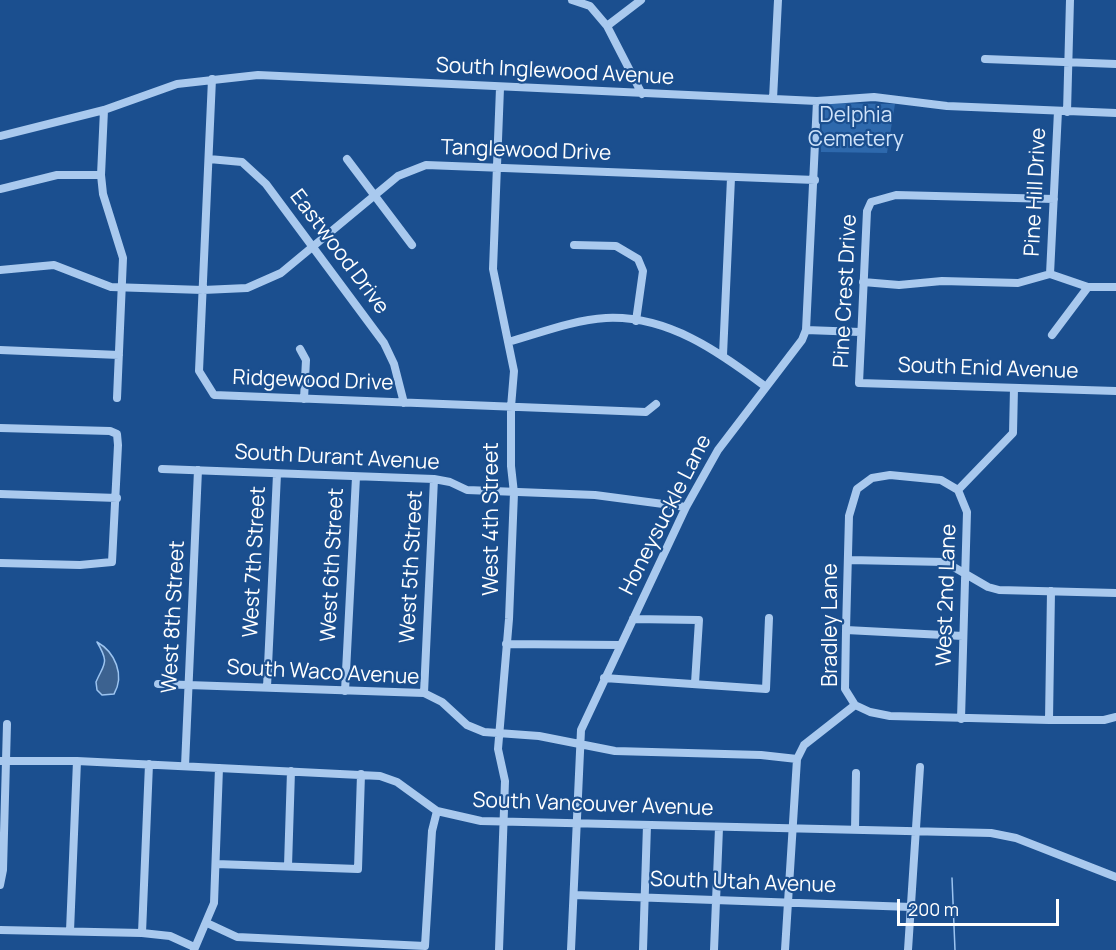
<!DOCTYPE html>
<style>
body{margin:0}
#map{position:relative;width:1116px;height:950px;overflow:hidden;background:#1b4f8f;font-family:Manrope,sans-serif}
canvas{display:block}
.scale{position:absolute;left:897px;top:899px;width:162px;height:27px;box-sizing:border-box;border:3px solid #fff;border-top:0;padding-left:8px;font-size:18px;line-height:21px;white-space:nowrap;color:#fff;-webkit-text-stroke:4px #1b4f8f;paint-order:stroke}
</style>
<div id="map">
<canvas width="1116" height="950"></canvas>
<div class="scale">200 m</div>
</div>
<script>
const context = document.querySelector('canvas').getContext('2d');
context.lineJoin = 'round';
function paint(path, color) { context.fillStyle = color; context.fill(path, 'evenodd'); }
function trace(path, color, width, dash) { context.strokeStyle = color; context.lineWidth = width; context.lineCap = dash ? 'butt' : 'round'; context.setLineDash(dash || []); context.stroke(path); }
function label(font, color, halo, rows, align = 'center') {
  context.font = font + ' Manrope,sans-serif'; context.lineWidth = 4.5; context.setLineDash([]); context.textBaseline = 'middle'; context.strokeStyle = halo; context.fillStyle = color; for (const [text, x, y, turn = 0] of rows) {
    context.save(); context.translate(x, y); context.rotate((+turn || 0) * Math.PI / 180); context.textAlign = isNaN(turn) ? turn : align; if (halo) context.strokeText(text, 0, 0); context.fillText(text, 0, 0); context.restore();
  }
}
paint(new Path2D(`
 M 822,103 L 895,104 L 887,153 L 821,152 Z`), '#2e69ad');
const water = new Path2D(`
 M 97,642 C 115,652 125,675 114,694 L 102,695 L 97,690 L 96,682 C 104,663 110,664 97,642 Z`);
paint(water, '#3c6290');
trace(water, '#9cc4f0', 1.5);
trace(new Path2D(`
 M 952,878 L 955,950`), '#9cc4f0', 1.5);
trace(new Path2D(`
 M 572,0 L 590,6 L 607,26 L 642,94
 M 607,26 L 641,0
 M 985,59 L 1116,64
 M 212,79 L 199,371 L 214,395 L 646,412 L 656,404
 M 773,99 L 778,0
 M 104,110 L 101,175 L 103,194 L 123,258 L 117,398
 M 1067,112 L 1070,0
 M 0,136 L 104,110 L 177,84 L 258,75 L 817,101 L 874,97 L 947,106 L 1116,113
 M 209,159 L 242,162 L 266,184 L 384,343 L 394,364 L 404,403
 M 347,159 L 412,245
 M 0,189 L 57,175 L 101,175
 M 1054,199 L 896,195 L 871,202 L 867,211 L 859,383 L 1116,391
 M 574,245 L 616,246 L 638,259 L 643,271 L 636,321
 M 0,270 L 54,265 L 111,287 L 203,290 L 247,288 L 281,273 L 398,176 L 426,165 L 815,180
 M 1050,274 L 1058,111
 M 863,282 L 899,285 L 942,281 L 1018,283 L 1050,274 L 1088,287 L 1116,287
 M 806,330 L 860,332
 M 1052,335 L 1088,287
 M 508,342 C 540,333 573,320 606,318 C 668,315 719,352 766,387
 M 300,349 L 306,360 L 304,399
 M 0,350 L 119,355
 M 723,355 L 731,178
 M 0,428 L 110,431 L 117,434 L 118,445 L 112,562 L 80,565 L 0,563
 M 162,469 L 434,479 L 450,482 L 467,490 L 595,495 L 686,507
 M 958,490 L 967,512 L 961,719
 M 958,490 L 1013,433 L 1014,388
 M 0,494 L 117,498
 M 849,560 L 945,562 L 988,587 L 999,590 L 1116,593
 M 633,619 L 699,620 L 695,683
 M 846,630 L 963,636
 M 506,644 L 620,645
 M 604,678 L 766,689 L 769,618
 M 158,684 L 424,693 L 442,702 L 467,725 L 484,732 L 539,736 L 615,751 L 761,755 L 797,759
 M 267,687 L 277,474
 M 345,691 L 356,477
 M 424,693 L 434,479
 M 855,705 L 845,689 L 846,630 L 849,516 L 857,489 L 872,478 L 890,475 L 941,480 L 958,490
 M 855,705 L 870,712 L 890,716 L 1049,720 L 1104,720 L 1116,717
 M 1049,720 L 1051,591
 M 0,761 L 77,761 L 380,776 L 397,782 L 437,811 L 481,821 L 991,833 L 1016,838 L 1116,877
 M 185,766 L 198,470
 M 855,830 L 856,773
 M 216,864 L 358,869 L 361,774
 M 288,866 L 291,771
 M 0,885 L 3,870 L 7,724
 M 574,895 L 911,907
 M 207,923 L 237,937 L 425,946 L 432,831 L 437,811
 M 0,930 L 142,933 L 170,936 L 194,947
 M 70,931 L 77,761
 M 142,933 L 149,764
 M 194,950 L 214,903 L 219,768
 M 499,950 L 505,781 L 498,749 L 509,619 L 514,493 L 511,466 L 511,407 L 514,371 L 493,269 L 500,88
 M 571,950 L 581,730 L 686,507 L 718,450 L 802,340 L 806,330 L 817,101
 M 643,950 L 647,825
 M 714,950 L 719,828
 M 785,950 L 797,759 L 804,745 L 855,705
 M 908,950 L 920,767`), '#a9c9ee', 8);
label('21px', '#fff', '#1b4f8f', [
 ["South Inglewood Avenue",555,72,3],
 ["Tanglewood Drive",526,151,2],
 ["Pine Hill Drive",1036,192,-87],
 ["Eastwood Drive",339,252,53],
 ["Pine Crest Drive",846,291,-87],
 ["South Enid Avenue",988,369,2],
 ["Ridgewood Drive",313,381,2],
 ["South Durant Avenue",337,458,3],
 ["Honeysuckle Lane",666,515,-63],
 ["West 4th Street",492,519,-90],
 ["West 7th Street",255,562,-87],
 ["West 6th Street",333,565,-87],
 ["West 5th Street",412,567,-87],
 ["West 2nd Lane",947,595,-88],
 ["West 8th Street",174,617,-87],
 ["Bradley Lane",831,625,-90],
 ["South Waco Avenue",323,673,3],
 ["South Vancouver Avenue",593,805,2],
 ["South Utah Avenue",743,883,2]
]);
label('21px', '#cfe3fa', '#1b4f8f', [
 ["Delphia",856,116],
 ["Cemetery",856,140]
]);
</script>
